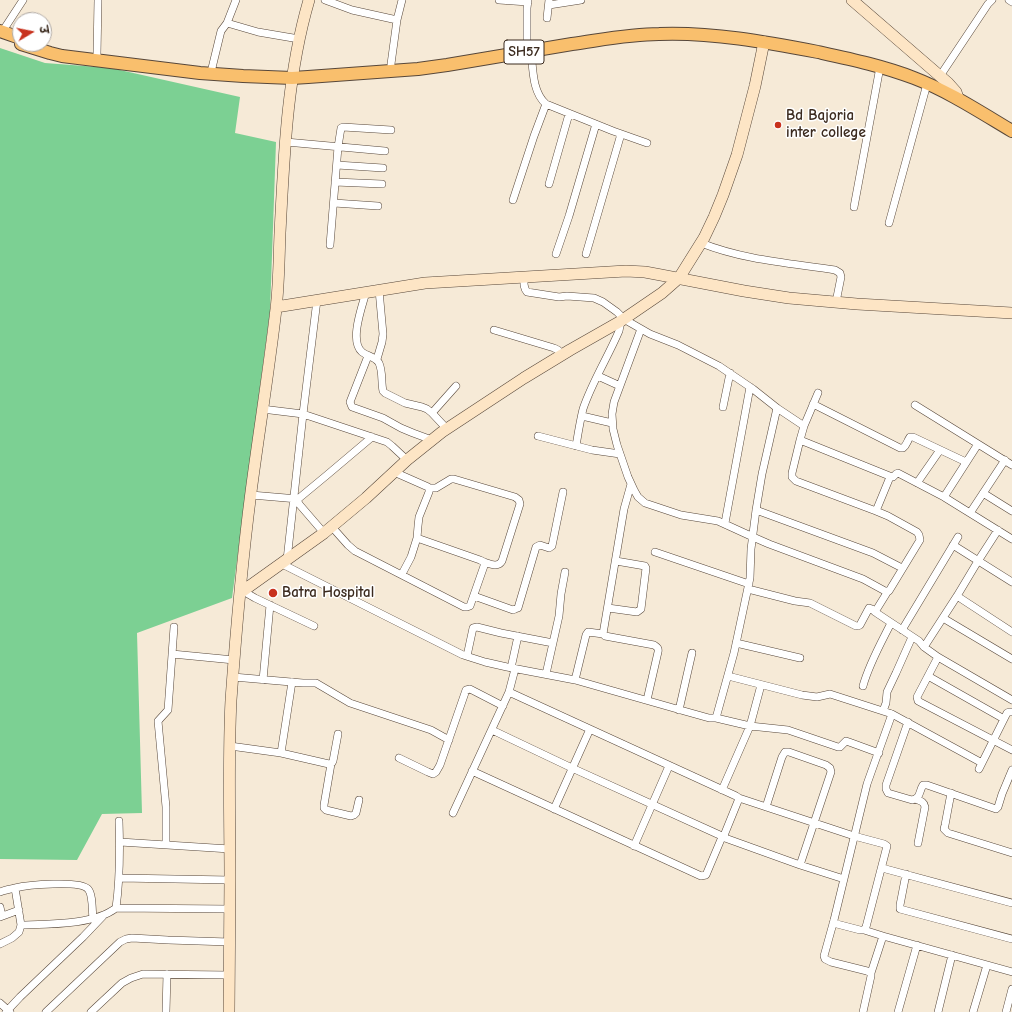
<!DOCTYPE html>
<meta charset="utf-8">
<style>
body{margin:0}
#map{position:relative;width:1012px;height:1012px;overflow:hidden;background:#f6ead7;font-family:"Comic Neue","Playpen Sans Deva",sans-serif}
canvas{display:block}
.north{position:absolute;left:12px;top:12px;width:40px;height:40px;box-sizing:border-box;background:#fff;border:1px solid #b1aaa5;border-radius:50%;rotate:80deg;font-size:11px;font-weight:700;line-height:16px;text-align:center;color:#3b2a1e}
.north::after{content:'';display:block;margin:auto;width:14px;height:18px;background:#c8321e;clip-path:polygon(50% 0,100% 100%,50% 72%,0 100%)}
</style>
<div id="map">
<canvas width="1012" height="1012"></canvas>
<div class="north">उ</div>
</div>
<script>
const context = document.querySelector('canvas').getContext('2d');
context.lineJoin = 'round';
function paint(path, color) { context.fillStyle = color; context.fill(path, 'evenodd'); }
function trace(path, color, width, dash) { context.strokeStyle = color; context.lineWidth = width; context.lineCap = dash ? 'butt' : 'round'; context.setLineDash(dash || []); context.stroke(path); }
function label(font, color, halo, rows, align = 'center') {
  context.font = font + ' "Comic Neue",sans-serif'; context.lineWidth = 3; context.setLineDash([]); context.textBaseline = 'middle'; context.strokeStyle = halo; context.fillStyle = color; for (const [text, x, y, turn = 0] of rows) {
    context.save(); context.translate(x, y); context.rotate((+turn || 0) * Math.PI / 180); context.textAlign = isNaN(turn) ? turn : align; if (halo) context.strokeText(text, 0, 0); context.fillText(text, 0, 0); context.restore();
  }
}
paint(new Path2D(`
 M 0,48 L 45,63 L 111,68 L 240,97 L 235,133 L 276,142 L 270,312 L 232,598 L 137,633 L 142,813 L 102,814 L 77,860 L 0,859 Z`), '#7cd093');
const street = new Path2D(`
 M 325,0 L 352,10 L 397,20
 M 499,0 L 528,2
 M 1009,0 L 1012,2
 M 549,5 L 581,0
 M 547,18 L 549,0
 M 227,23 L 258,32 L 299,39
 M 2,32 L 23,0
 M 527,51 L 527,8 L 528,0
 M 531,51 C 533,68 532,92 546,104 L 613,131 L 647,143
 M 97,55 L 98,0
 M 391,64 L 397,20 L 402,0
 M 212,68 L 221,31 L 227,23 L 236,0
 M 940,76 L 988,4 L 992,0
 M 286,142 L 385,151
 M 337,165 L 383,168
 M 335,182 L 382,184
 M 549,184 L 569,114
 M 513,200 L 534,136 L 546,104
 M 334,203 L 378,206
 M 854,207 L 880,67
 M 889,223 L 927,84
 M 701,243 C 744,260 789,263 835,270 L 840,273 L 841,277 L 836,302
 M 330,245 L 338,147 L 341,128 L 343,127 L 391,130
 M 556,254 L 569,216 L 596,124
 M 586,254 L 621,134
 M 524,277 C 524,283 523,287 527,292 L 559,297 L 567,296 L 594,298 L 603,302 L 617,312 L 624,319 L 629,322 L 650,334 L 678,345 L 719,366 L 753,389 L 777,408 L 762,474 L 756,510 L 751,549 L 750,578 L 734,653 L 716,718 L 750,726 L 722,790
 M 366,292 C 362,307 349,341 362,352 C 367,356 376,357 379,363 C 383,372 381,382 383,391 L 385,393 L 405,403 L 422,407 L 427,409 L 432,413 L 447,429
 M 641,329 L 614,402 L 612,414 L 613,429 L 617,445 L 628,477 L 634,490 L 638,497 L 645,503 L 681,515 L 718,521 L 753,537 L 769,544 L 863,579 L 885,591 L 889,591 L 920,540 L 919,535 L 917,532 L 888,516 L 876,511 L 796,481 L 792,477 L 792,473 L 800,440 L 892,477 L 893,477 L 896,474 L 898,473 L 944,497 L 1012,539
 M 494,330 L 554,348 L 558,350 L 562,354
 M 368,356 L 350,402 L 352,407 L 383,418 L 401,428 L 413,433 L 432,440
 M 377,359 L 382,342 L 383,334 L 379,290
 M 598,376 L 620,386
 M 813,404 L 900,448 L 903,448 C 907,445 907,441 910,437 L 913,437 L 966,462
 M 915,405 L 1012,465
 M 723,407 L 730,373
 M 777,408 L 804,426 L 800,440
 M 262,409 L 303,414 L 387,442 L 392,446 L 407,460
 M 432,413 L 456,386
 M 582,416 L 612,423
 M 804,426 L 818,393
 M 538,436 L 592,450 L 620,454
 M 576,446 C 578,434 580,421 583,409 C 592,382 608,357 619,331 L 621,321
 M 394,472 L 428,487 L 429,489 L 429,492 L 419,517 L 418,526 L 417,538 L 411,557 L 402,574
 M 917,483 L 940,450
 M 631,484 L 624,509 L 603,634 L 605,636 L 654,645 C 657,647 659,648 658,652 L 647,700
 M 429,488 L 436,488 L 451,479 L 454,479 L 515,497 L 519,500 L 520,504 L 502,561 C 498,568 490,564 484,562
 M 983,493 L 1012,511
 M 251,495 L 298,499 L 327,475 L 372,437
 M 944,497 L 978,444
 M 297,499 L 299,504 L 324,533
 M 756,510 L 873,553 L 902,568
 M 876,511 L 890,477
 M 970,513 L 1005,460
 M 725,523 L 750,387
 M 332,527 L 348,545 L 355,551 L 464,607 L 467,607 L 470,606 L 484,566 L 484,562 L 480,560 L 417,538
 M 953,545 L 1012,582
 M 655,552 L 749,584
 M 287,560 L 303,414 L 317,300
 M 282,564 L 463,655 L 485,662 L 507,667 L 575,680 L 684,711 L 709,718 L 716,718
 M 748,589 L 795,601 L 810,603 L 856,626 L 858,626 L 860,625 L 868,610 L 869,608 L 872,609 L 875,612 L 888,591
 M 243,591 L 255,598 L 314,626
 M 474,596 L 513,610 L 515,609 L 518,608 L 536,547 L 540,545 L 549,548 L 552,546 L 563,492
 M 957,596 L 1012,632
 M 608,608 L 637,612 L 641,609 L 646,568 L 645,566 L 616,561
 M 875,612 L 919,641 L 924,647 L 938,657 L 1012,700
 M 943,618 L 1012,659
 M 902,630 L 958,537
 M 736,643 L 800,658
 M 924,647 L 957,596 L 978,561 L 998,530
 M 172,654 L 234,660
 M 467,656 L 473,628 L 477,627 L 501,633 L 553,643
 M 938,657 L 917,697 L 918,701 L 1012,750
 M 511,668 L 518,636
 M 515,669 L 509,692 L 736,796 L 739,798 L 738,801 L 725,833 L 724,837 L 725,838 L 800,865 L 844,879
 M 546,674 L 559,616 L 561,594 L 565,572
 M 728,676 L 802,695 L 817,697 L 830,694 L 892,714 L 867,784 L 834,920 L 824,956 L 825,959 L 831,962 L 867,971 L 871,973 L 871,976 L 863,1012
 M 928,676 L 1004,719
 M 233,677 L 303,683 L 316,683 L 350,703 L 431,730 L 449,740
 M 263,680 L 270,605
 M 575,680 L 586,635 L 588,632 L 603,634
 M 761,685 L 750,726 L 788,730 L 838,747 L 840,747 L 846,741 L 849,742 L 879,753
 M 863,686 C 869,664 881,643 891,623
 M 679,710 L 692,653
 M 883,711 L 886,703 L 887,692 L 896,673 L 912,637
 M 892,714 L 982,763
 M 908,722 L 886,785 L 886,789 L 888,793 L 912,800 C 921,798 919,791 923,785 L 927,785 L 996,809 L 998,807 L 1002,794 L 1012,770
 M 492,730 L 572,768 L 724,837
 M 230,746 L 281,753 L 329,764 L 332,763 L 333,761 L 338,734
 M 281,753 L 292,682
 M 399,758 L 428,772 L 433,774 L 436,772 L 440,765 L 466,690 L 470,689 L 503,706
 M 331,764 L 324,805 L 324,808 L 326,810 L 351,816 L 354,815 L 356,813 L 359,800
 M 979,769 L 1007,713 L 1009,712 L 1012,712
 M 472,771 L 701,876 L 706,875 L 722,837
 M 951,793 L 945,825 L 944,829 L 948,833 L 1012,853
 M 739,798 L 854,836 L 884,844 L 887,846 L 866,927 L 864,930 L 860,930 L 833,923
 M 915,799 C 920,801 924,801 925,807 L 918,843
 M 766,807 L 782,757 L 785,752 L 789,752 L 826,765 L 830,768 L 831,772 L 800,865
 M 554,809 L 590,729
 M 453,813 L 509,692
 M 120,842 L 230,849
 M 166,845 L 166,807 L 158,721 L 168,710 L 174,627
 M 634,846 L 669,766
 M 882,868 L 1012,903
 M 906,874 L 900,905 L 900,909 L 1012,939
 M 120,878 L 230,880
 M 0,892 C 5,890 10,889 15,888 C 27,885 80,880 88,889 C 93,894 92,912 93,919
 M 0,907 L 2,916
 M 116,908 L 230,909
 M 0,917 L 19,910
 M 21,925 C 49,924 94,925 116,908 C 120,879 120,850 119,821
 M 864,930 L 883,936 L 1012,972
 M 0,944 L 12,938 L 19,932 L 21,925 L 15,888
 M 871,973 L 883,936
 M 0,1003 L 10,1012
 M 6,1012 L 20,997 L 83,937 L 103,916
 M 46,1012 L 120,942 L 126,939 L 132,938 L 168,940 L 229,942
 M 91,1012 L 122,983 L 131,978 L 143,974 L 229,975
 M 166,1012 L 167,974
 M 898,1012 L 917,945
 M 938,1012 L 952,955
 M 973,1012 L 987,965
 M 1006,1012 L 1012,989`);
const secondary = new Path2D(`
 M 852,0 L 948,83 L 956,92 L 958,98
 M 276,307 L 425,283 L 626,271 L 645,272 L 661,275 L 744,291 L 789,298 L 857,304 L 1012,313
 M 240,593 L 324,533 L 366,498 L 407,460 L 442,432 L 524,378 L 570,350 L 621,321 L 662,293 L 679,278 L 704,238 L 714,217 L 723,195 L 737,155 L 755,86 L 764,42
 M 229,1012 C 229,968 230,923 230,879 C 230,820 228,760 231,700 C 236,631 242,561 251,492 C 259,431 269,370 276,309 C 279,284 279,258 280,233 C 284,155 287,75 309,0`);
const primary = new Path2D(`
 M 0,31 L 20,38
 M 21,44 L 50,53 L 62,56 L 200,73 L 243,76 L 292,78 L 308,77 L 418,69 L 447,65 C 489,58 530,51 572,44 C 601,40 630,34 659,34 C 712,32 766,42 818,52 C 850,59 883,66 914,78 C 948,91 980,112 1012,131`);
trace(street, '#57473a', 8);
trace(secondary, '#57473a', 12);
trace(primary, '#57473a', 14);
trace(street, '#fff', 7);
trace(secondary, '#fde5c5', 11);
trace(primary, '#f9bf6d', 12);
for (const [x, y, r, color] of [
 [778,125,4,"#c8321e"],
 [273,593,5,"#c8321e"]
]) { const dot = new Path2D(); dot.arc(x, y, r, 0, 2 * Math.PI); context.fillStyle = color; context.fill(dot); trace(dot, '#fff', 1.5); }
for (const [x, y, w] of [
 [524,52,40]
]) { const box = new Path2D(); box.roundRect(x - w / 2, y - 12, w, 24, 3); context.fillStyle = '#fff'; context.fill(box); trace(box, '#3b2a1e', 1); }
label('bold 14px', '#3b2a1e', null, [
 ["SH57",524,52]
]);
label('bold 15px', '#3b2a1e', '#fff', [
 ["Bd Bajoria",786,116],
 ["inter college",786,133],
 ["Batra Hospital",282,593]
], 'left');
</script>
